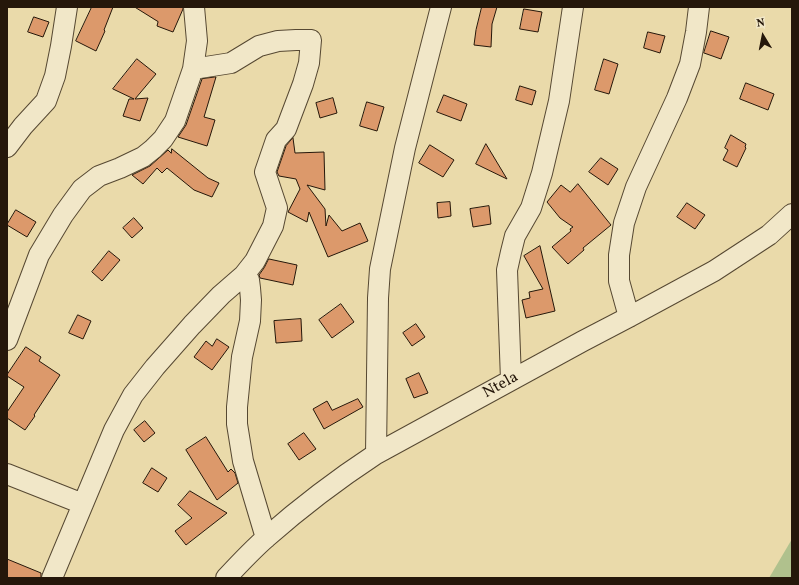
<!DOCTYPE html>
<style>
body{margin:0}
#map{position:relative;width:799px;height:585px;overflow:hidden;background:#eadaaa;font-family:Vollkorn,serif}
canvas{display:block}
.frame{position:absolute;inset:0;border:8px solid #25170a;pointer-events:none}
.north{position:absolute;left:743px;top:16px;width:40px;height:40px;-webkit-text-stroke:3px #f1e7c8;paint-order:stroke;rotate:350deg;font-size:11px;font-weight:700;line-height:16px;text-align:center;color:#25170a}
.north::after{content:'';display:block;margin:auto;width:14px;height:18px;background:#25170a;clip-path:polygon(50% 0,100% 100%,50% 72%,0 100%)}
</style>
<div id="map">
<canvas width="799" height="585"></canvas>
<div class="frame"></div>
<div class="north">N</div>
</div>
<script>
const context = document.querySelector('canvas').getContext('2d');
context.lineJoin = 'round';
function paint(path, color) { context.fillStyle = color; context.fill(path, 'evenodd'); }
function trace(path, color, width, dash) { context.strokeStyle = color; context.lineWidth = width; context.lineCap = dash ? 'butt' : 'round'; context.setLineDash(dash || []); context.stroke(path); }
function label(font, color, halo, rows, align = 'center') {
  context.font = font + ' Vollkorn,serif'; context.lineWidth = 3; context.setLineDash([]); context.textBaseline = 'middle'; context.strokeStyle = halo; context.fillStyle = color; for (const [text, x, y, turn = 0] of rows) {
    context.save(); context.translate(x, y); context.rotate((+turn || 0) * Math.PI / 180); context.textAlign = isNaN(turn) ? turn : align; if (halo) context.strokeText(text, 0, 0); context.fillText(text, 0, 0); context.restore();
  }
}
paint(new Path2D(`
 M 792,539 L 792,578 L 769,578 Z`), '#b0c18d');
const building = new Path2D(`
 M 92,7 L 113,7 L 104,30 L 105,31 L 96,51 L 76,41 Z
 M 135,7 L 183,7 L 183,9 L 173,32 L 157,26 L 158,22 Z
 M 482,7 L 497,7 L 492,24 L 491,47 L 474,45 L 476,30 Z
 M 524,9 L 542,12 L 538,32 L 520,29 Z
 M 34,17 L 49,22 L 43,37 L 28,32 Z
 M 711,31 L 729,37 L 721,59 L 704,53 Z
 M 648,32 L 665,36 L 660,53 L 644,48 Z
 M 137,59 L 156,74 L 135,99 L 148,98 L 140,121 L 123,116 L 129,99 L 134,99 L 113,89 Z
 M 604,59 L 618,64 L 609,94 L 595,90 Z
 M 215,77 L 216,77 L 204,117 L 215,120 L 207,146 L 178,137 L 186,125 L 202,79 Z
 M 746,83 L 774,94 L 768,110 L 740,99 Z
 M 520,86 L 536,91 L 532,105 L 516,100 Z
 M 444,95 L 467,104 L 461,121 L 437,112 Z
 M 333,98 L 337,113 L 320,118 L 316,103 Z
 M 367,102 L 384,107 L 377,131 L 360,126 Z
 M 731,135 L 746,144 L 745,147 L 746,148 L 737,167 L 723,160 L 728,150 L 725,148 Z
 M 293,138 L 295,153 L 324,152 L 325,190 L 307,185 L 325,209 L 326,226 L 329,215 L 342,231 L 360,223 L 368,241 L 328,257 L 309,212 L 307,222 L 288,212 L 300,189 L 296,179 L 279,176 L 277,172 L 286,146 Z
 M 486,144 L 507,179 L 476,164 Z
 M 430,145 L 454,160 L 443,177 L 419,163 Z
 M 172,149 L 208,178 L 219,183 L 212,197 L 194,190 L 167,168 L 162,173 L 157,168 L 143,184 L 132,175 L 150,166 L 168,150 L 171,153 Z
 M 601,158 L 618,169 L 608,185 L 589,172 Z
 M 578,184 L 611,225 L 583,248 L 584,250 L 568,264 L 552,247 L 571,231 L 570,229 L 573,227 L 560,218 L 547,202 L 561,185 L 570,192 Z
 M 450,202 L 451,216 L 438,218 L 437,203 Z
 M 687,203 L 705,215 L 695,229 L 677,217 Z
 M 489,206 L 491,224 L 473,227 L 470,209 Z
 M 16,210 L 36,222 L 27,237 L 7,225 Z
 M 134,218 L 143,228 L 132,238 L 123,228 Z
 M 540,246 L 555,311 L 526,318 L 522,300 L 530,298 L 529,292 L 543,289 L 524,256 Z
 M 109,251 L 120,260 L 102,281 L 92,272 Z
 M 269,259 L 297,265 L 293,285 L 260,278 L 259,275 L 264,268 Z
 M 341,304 L 354,322 L 332,338 L 319,320 Z
 M 78,315 L 91,321 L 83,339 L 69,333 Z
 M 301,319 L 302,341 L 276,343 L 274,321 Z
 M 416,324 L 425,337 L 412,346 L 403,333 Z
 M 217,339 L 229,347 L 212,370 L 194,357 L 206,341 L 212,346 Z
 M 26,347 L 41,357 L 39,361 L 60,375 L 34,415 L 35,416 L 25,430 L 7,418 L 7,412 L 24,387 L 7,376 L 7,375 Z
 M 419,373 L 428,393 L 414,398 L 406,379 Z
 M 358,399 L 363,407 L 324,429 L 313,409 L 327,401 L 332,410 Z
 M 145,421 L 155,433 L 144,442 L 134,430 Z
 M 304,433 L 316,449 L 299,460 L 288,444 Z
 M 206,437 L 228,472 L 231,469 L 235,473 L 238,483 L 217,500 L 186,450 Z
 M 152,468 L 167,478 L 158,492 L 143,483 Z
 M 190,491 L 227,513 L 186,545 L 175,531 L 192,518 L 178,505 Z
 M 7,559 L 41,573 L 41,578 L 7,578 Z`);
paint(building, '#dc996b');
trace(building, '#25170a', 1);
const minor = new Path2D(`
 M 7,147 L 23,126 L 46,101 L 55,76 L 61,46 L 67,7
 M 244,275 L 249,280 L 250,288 L 251,300 L 250,321 L 242,357 L 237,407 L 237,424 L 243,461 L 266,538
 M 629,317 L 619,281 L 619,255 L 624,223 L 636,187 L 677,98 L 690,64 L 696,32 L 699,7
 M 7,340 L 39,255 L 63,215 L 82,189 L 99,176 L 120,168 L 143,157 L 153,149 L 163,139 L 175,121 L 193,69 L 197,41 L 194,7
 M 511,380 L 507,270 L 511,252 L 515,236 L 531,208 L 542,173 L 559,101 L 573,7
 M 376,454 L 378,298 L 380,269 L 405,148 L 441,7
 M 7,474 L 83,504
 M 52,578 L 101,461 L 114,430 L 133,395 L 155,367 L 192,325 L 221,295 L 244,275 L 255,261 L 273,226 L 277,208 L 265,172 L 276,140 L 286,129 L 303,84 L 309,63 L 311,40 L 296,40 L 278,41 L 259,46 L 231,63 L 193,69
 M 226,578 C 239,564 252,550 267,537 C 301,507 338,479 376,454 L 583,341 L 629,317 L 714,271 L 769,235 L 792,214`);
trace(minor, '#564832', 22);
trace(minor, '#f1e7c8', 20);
label('16px', '#25170a', '#f1e7c8', [
 ["Ntela",501,386,-29]
]);
</script>
